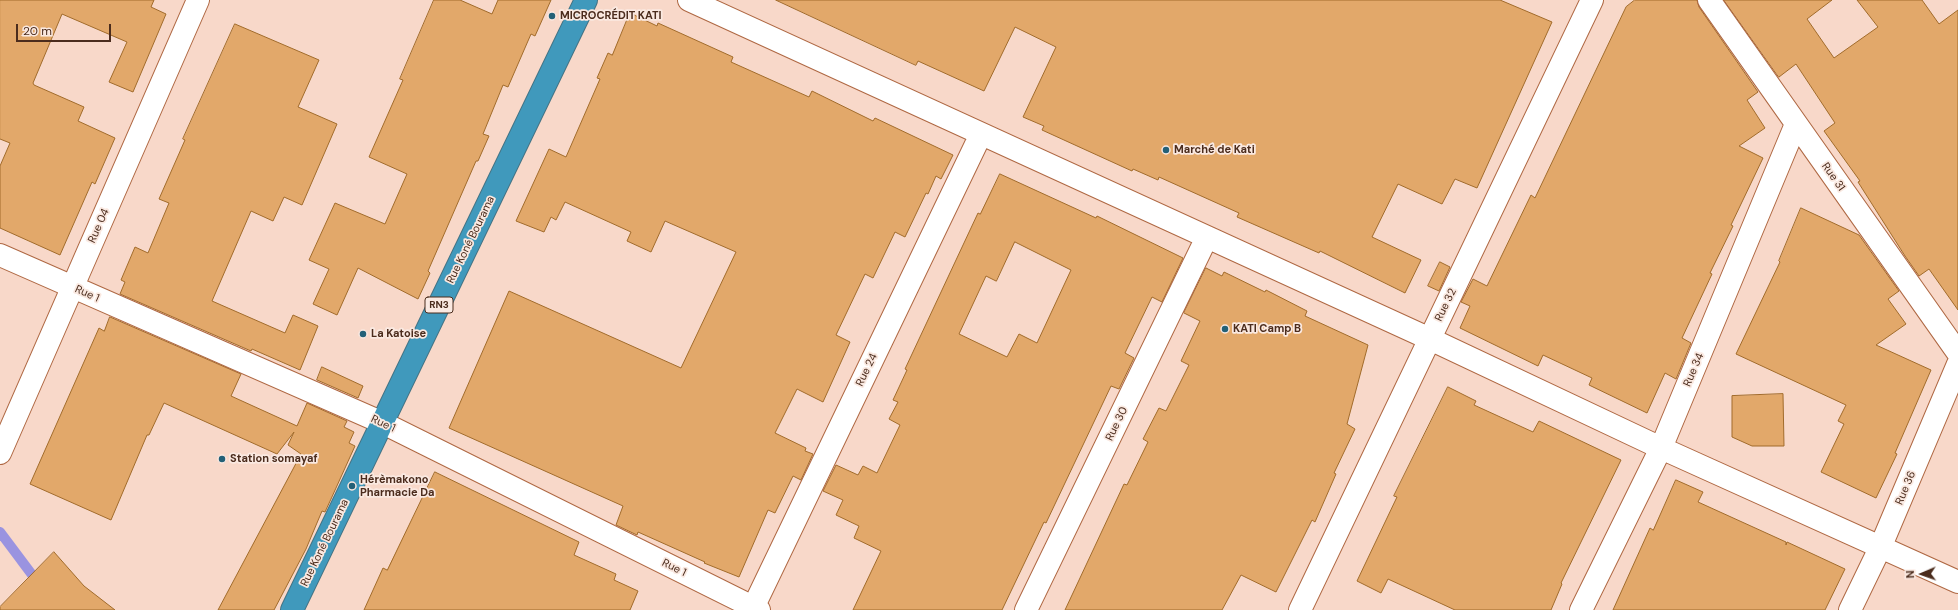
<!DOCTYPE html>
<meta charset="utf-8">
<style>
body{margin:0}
#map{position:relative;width:1958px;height:610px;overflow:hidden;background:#f8d8c9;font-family:"DM Sans",sans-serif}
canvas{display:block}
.north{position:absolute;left:1902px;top:554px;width:40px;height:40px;-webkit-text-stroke:3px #fae9e1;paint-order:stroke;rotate:268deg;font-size:11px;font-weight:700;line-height:16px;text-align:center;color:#4b2c1d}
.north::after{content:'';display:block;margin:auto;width:14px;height:18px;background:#4b2c1d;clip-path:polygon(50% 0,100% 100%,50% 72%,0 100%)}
.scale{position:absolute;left:16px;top:24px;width:95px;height:18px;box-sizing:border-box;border:2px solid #4b2c1d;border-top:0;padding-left:5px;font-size:12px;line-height:14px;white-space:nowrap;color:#4b2c1d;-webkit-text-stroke:3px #fae9e1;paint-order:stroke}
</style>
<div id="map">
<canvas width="1958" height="610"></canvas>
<div class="north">N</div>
<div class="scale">20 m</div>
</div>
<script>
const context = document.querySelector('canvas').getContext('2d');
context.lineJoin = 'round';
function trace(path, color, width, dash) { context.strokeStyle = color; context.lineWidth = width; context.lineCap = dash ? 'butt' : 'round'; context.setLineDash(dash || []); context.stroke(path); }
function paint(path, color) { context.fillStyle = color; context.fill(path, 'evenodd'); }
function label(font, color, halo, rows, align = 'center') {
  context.font = font + ' "DM Sans",sans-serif'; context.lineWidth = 3.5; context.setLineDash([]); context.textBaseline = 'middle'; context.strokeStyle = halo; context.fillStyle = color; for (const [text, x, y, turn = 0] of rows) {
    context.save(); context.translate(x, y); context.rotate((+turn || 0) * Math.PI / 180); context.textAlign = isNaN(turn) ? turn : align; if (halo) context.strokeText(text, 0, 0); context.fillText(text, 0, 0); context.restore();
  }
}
trace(new Path2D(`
 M 0,532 L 39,584`), '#9a93e0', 10);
const building = new Path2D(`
 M 0,0 L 154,0 L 151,7 L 166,14 L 133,92 L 109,82 L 127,42 L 62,14 L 33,83 L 34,85 L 84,107 L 78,121 L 115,138 L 95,184 L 92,182 L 60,255 L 0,228 L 0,166 L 10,143 L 0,139 Z
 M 434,0 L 460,0 L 492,14 L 498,0 L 551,0 L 535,36 L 531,34 L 508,87 L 503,85 L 483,134 L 489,136 L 478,161 L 476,161 L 428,271 L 430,273 L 418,299 L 358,268 L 337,315 L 313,304 L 329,269 L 309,260 L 335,203 L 385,224 L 407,174 L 369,157 L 403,80 L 400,79 Z
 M 776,0 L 1500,0 L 1552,22 L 1477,188 L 1455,179 L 1442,204 L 1398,184 L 1372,237 L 1421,260 L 1405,293 L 1320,251 L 1319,253 L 1237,217 L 1239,213 L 1159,177 L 1158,180 L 1133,169 L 1132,171 L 1042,130 L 1044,126 L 1023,117 L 1056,47 L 1015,27 L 984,91 L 918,61 L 916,65 Z
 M 1635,0 L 1697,0 L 1699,7 L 1758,92 L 1747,100 L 1765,128 L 1739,146 L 1763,158 L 1731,225 L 1733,226 L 1710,273 L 1712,274 L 1682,338 L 1691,343 L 1676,379 L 1665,373 L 1647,413 L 1589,385 L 1592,378 L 1543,355 L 1538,366 L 1460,328 L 1470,306 L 1461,302 L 1473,279 L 1487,286 L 1531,195 L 1535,198 L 1626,7 Z
 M 1724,0 L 1832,0 L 1807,19 L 1834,58 L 1878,27 L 1857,0 L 1922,0 L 1939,24 L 1958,10 L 1958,310 L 1929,269 L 1919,276 L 1905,256 L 1858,182 L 1860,181 L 1824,131 L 1835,123 L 1796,64 L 1779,77 Z
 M 630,13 L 657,26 L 658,23 L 733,57 L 731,62 L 809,97 L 812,91 L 873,121 L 875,118 L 953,155 L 941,179 L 936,176 L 928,194 L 926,193 L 905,237 L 895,232 L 873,278 L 865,274 L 836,335 L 850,342 L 823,402 L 797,389 L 775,433 L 806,448 L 805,451 L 813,454 L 801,480 L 793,476 L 775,513 L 768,510 L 739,577 L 704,563 L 705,562 L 638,532 L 637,535 L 616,525 L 623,506 L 449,428 L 509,291 L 681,368 L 736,252 L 665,221 L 651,252 L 627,241 L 631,232 L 565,202 L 556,220 L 551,217 L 544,232 L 516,221 L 549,149 L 566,157 L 600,79 L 597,78 L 608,53 L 612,55 Z
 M 235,24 L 319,60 L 298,107 L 337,124 L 302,205 L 284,197 L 273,221 L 251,211 L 212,301 L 285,333 L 293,315 L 318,326 L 300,370 L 252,349 L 251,351 L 120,294 L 125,282 L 121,280 L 135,247 L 148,253 L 169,203 L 159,199 L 185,140 L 183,139 Z
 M 1000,174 L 1096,218 L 1097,216 L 1183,258 L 1162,302 L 1152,297 L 1125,353 L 1134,358 L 1119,389 L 1111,386 L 1046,523 L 1044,522 L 1002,610 L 853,610 L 881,551 L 854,538 L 859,526 L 836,515 L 843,500 L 823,491 L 836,465 L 858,475 L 863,466 L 877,473 L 900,425 L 889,419 L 898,402 L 893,400 L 907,370 L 905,369 L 978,213 L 980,214 ZM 1015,242 L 1071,270 L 1037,343 L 1019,334 L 1007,357 L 959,334 L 986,276 L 996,281 Z
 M 1801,208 L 1859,235 L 1899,291 L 1888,299 L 1906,324 L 1876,345 L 1931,370 L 1895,453 L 1897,454 L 1876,498 L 1821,472 L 1844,424 L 1838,421 L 1846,405 L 1736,354 L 1780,262 L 1779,261 Z
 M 1440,262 L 1450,267 L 1439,291 L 1428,286 Z
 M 1206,268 L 1222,276 L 1224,272 L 1265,292 L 1266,290 L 1307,311 L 1305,316 L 1368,345 L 1347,424 L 1355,429 L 1334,473 L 1336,474 L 1315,522 L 1312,520 L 1276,592 L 1241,575 L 1222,610 L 1065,610 L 1124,484 L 1127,485 L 1148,442 L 1143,439 L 1159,408 L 1166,411 L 1189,365 L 1181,361 L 1200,321 L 1184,313 Z
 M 110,317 L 241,374 L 231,396 L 297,426 L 307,403 L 347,421 L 344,427 L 354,432 L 349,443 L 355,446 L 331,499 L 325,512 L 322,511 L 306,549 L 274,610 L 218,610 L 301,454 L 288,445 L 294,432 L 277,454 L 164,403 L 149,435 L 147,435 L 111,520 L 30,484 L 99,328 L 104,331 Z
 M 322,367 L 363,386 L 358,398 L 317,380 Z
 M 1448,387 L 1476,401 L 1474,405 L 1533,432 L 1539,421 L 1621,460 L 1561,583 L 1562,584 L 1551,610 L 1455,610 L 1388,579 L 1381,593 L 1357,581 L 1397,497 L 1394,496 Z
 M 1783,394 L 1784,446 L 1752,446 L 1732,437 L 1732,396 Z
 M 435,472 L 579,542 L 574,555 L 616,574 L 614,580 L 638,591 L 630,610 L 364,610 L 383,568 L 387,570 Z
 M 1676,480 L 1703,492 L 1698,502 L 1786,542 L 1786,545 L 1787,542 L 1845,569 L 1825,610 L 1613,610 L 1650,528 L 1653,530 Z
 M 54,552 L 84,586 L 115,610 L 0,610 L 0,607 Z`);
paint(building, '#e2a86a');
trace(building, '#a16b2b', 1);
const street = new Path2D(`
 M 689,0 L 1430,339 L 1661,448 L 1958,582
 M 1709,0 L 1958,353
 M 0,255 L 383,423 L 759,610
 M 0,453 L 198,0
 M 752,610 L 981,134
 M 1026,610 L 1207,237
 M 1300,610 L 1592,0
 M 1581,610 L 1661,448 L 1796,124
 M 1850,610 L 1880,548 L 1958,364`);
const highway = new Path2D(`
 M 292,610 L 586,0`);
trace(street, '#af6843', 24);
trace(highway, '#447384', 24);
trace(street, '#fff', 22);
trace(highway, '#4099bc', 22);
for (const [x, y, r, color] of [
 [552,16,4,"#236077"],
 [1166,150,4,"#236077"],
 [1225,329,4,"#236077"],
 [363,334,4,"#236077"],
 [222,459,4,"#236077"],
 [352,486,4,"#236077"]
]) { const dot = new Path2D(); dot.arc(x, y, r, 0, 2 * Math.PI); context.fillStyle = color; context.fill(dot); trace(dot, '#fae9e1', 1.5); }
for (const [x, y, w] of [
 [439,305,28]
]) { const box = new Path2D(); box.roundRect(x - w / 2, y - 8, w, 16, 3); context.fillStyle = '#fae9e1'; context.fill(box); trace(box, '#4b2c1d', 1); }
label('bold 10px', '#4b2c1d', null, [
 ["RN3",439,305]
]);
label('bold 11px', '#4b2c1d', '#fae9e1', [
 ["MICROCRÉDIT KATI",560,16],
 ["Marché de Kati",1174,150],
 ["KATI Camp B",1233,329],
 ["La Katoise",371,334],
 ["Station somayaf",230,459],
 ["Hérèmakono",360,480],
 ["Pharmacie Da",360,493]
], 'left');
label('11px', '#4b2c1d', '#fae9e1', [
 ["Rue 31",1833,177,55],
 ["Rue 04",99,226,-66],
 ["Rue Koné Bourama",471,240,-64],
 ["Rue 1",87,294,24],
 ["Rue 32",1446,305,-64],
 ["Rue 24",867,370,-64],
 ["Rue 34",1694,370,-67],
 ["Rue 1",383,424,25],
 ["Rue 30",1117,424,-64],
 ["Rue 36",1906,488,-67],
 ["Rue Koné Bourama",325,543,-64],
 ["Rue 1",674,568,26]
]);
</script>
